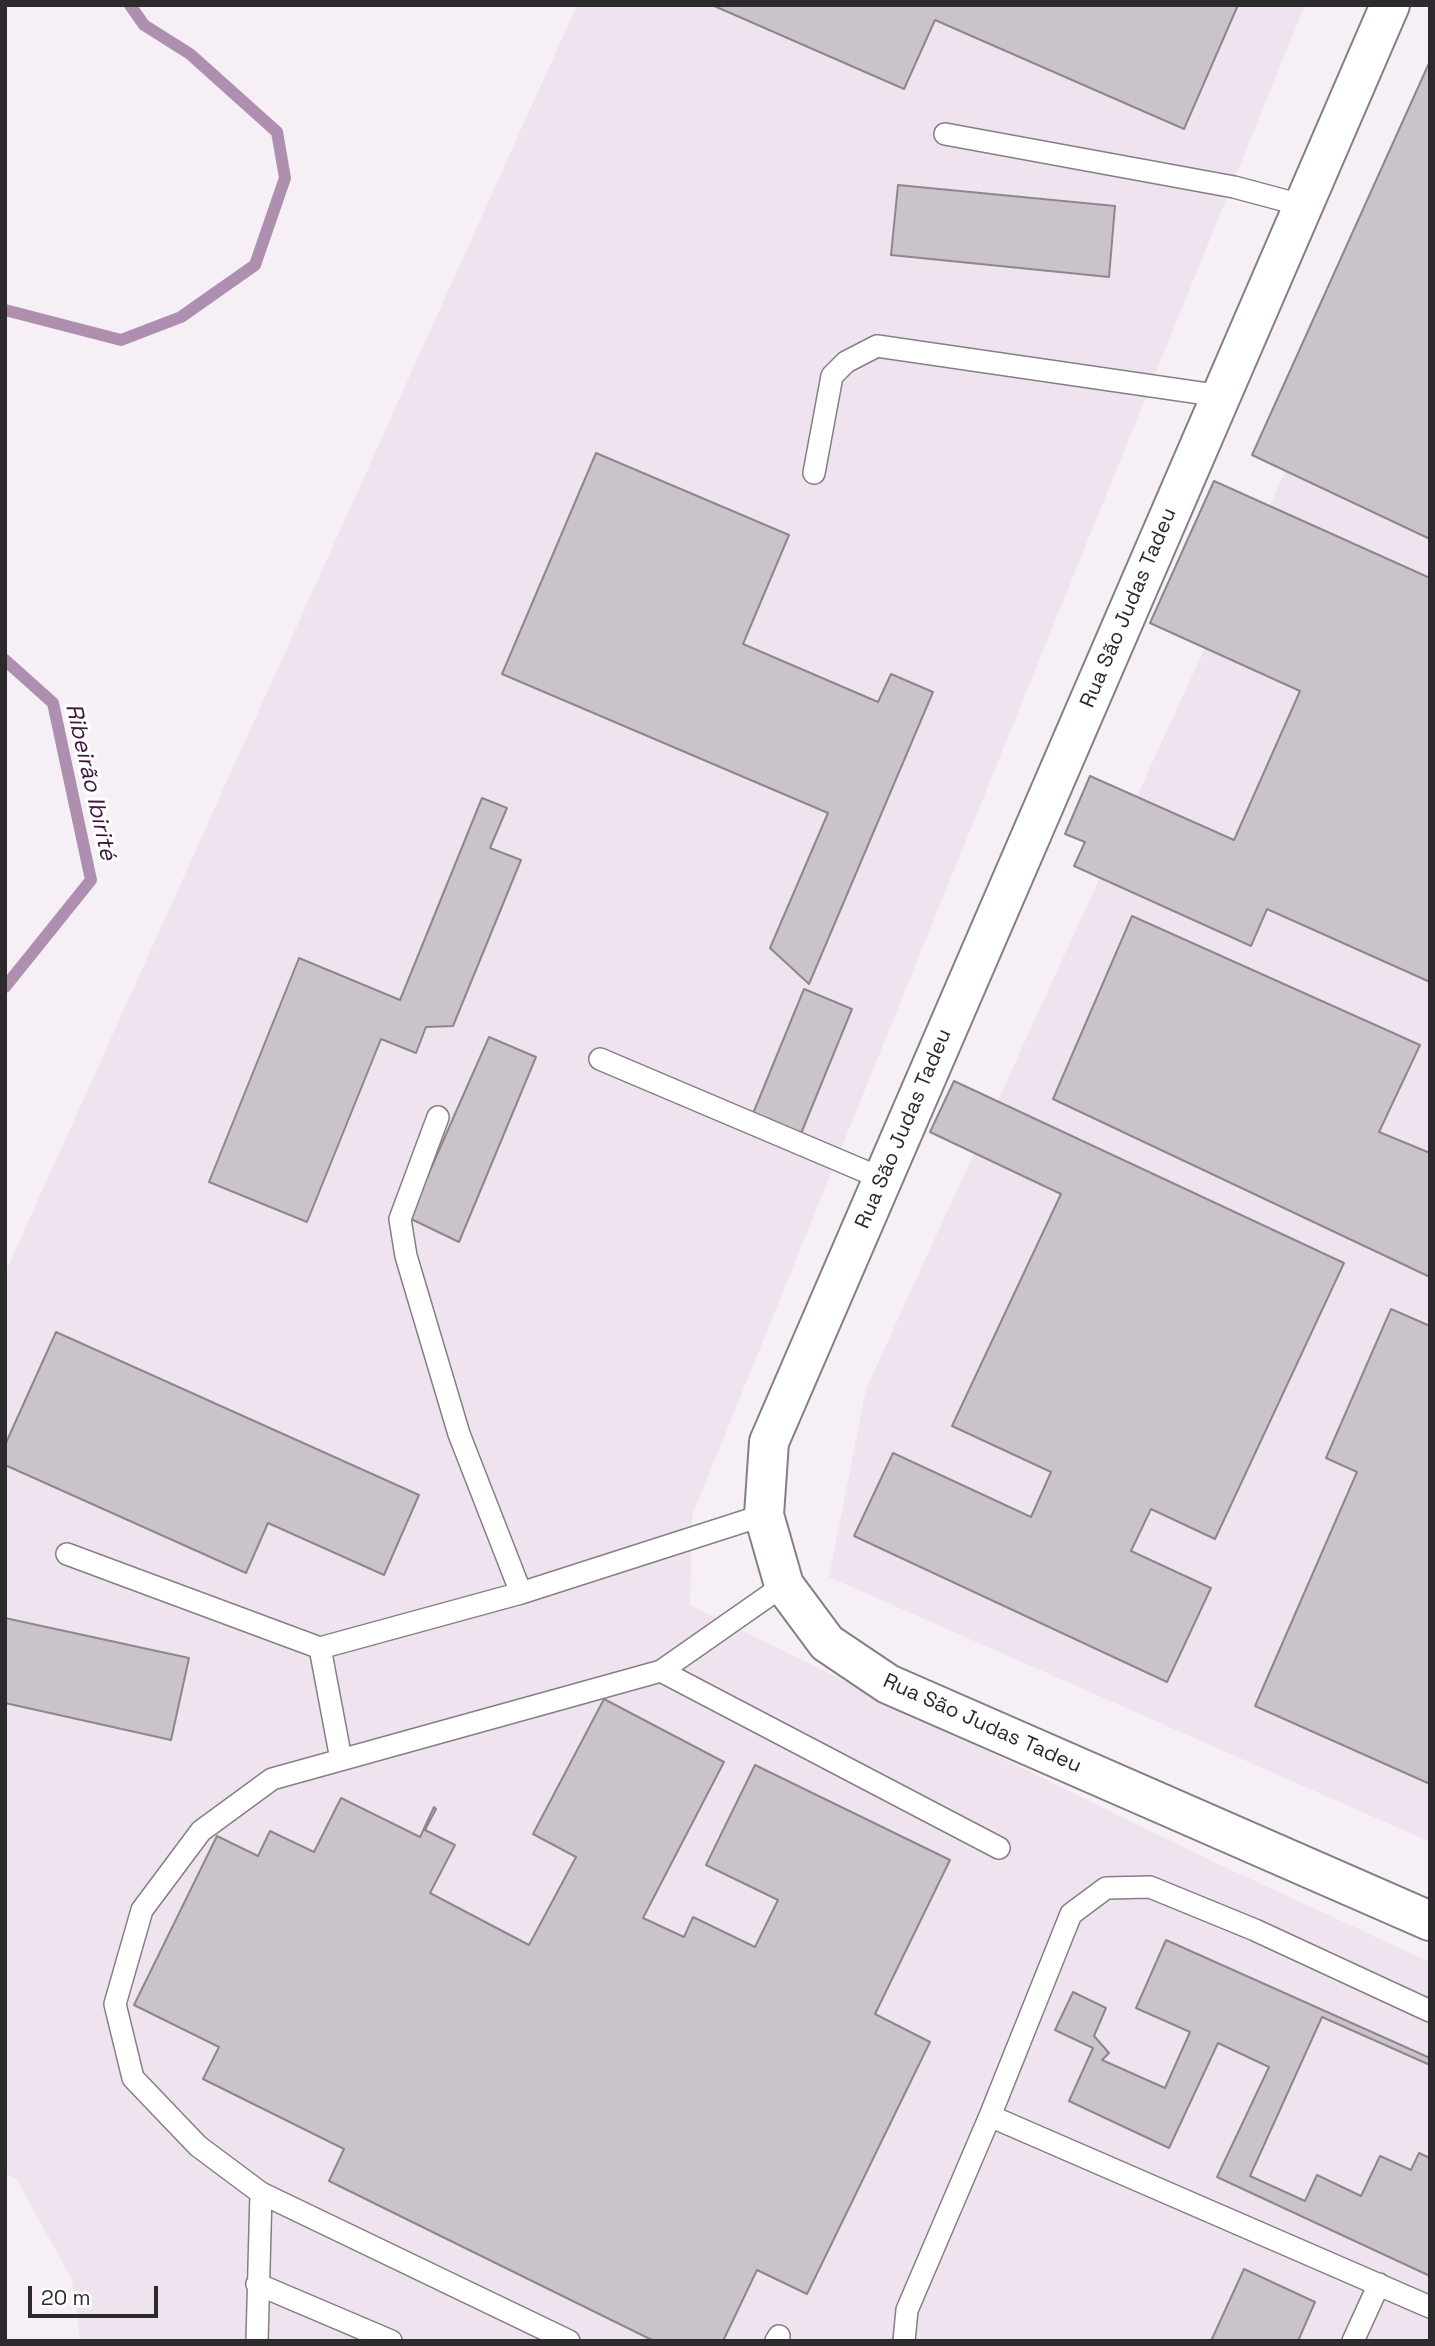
<!DOCTYPE html>
<meta charset="utf-8">
<style>
body{margin:0}
#map{position:relative;width:1435px;height:2346px;overflow:hidden;background:#f6f0f6;font-family:"Space Grotesk",sans-serif}
canvas{display:block}
.frame{position:absolute;inset:0;border:7px solid #2c2a2d;pointer-events:none}
.scale{position:absolute;left:28px;top:2286px;width:130px;height:32px;box-sizing:border-box;border:4px solid #2c2a2d;border-top:0;padding-left:9px;font-size:21px;line-height:24px;white-space:nowrap;color:#2c2a2d;-webkit-text-stroke:5px #fff;paint-order:stroke}
</style>
<div id="map">
<canvas width="1435" height="2346"></canvas>
<div class="frame"></div>
<div class="scale">20 m</div>
</div>
<script>
const context = document.querySelector('canvas').getContext('2d');
context.lineJoin = 'round';
function paint(path, color) { context.fillStyle = color; context.fill(path, 'evenodd'); }
function trace(path, color, width, dash) { context.strokeStyle = color; context.lineWidth = width; context.lineCap = dash ? 'butt' : 'round'; context.setLineDash(dash || []); context.stroke(path); }
function label(font, color, halo, rows, align = 'center') {
  context.font = font + ' "Space Grotesk",sans-serif'; context.lineWidth = 6; context.setLineDash([]); context.textBaseline = 'middle'; context.strokeStyle = halo; context.fillStyle = color; for (const [text, x, y, turn = 0] of rows) {
    context.save(); context.translate(x, y); context.rotate((+turn || 0) * Math.PI / 180); context.textAlign = isNaN(turn) ? turn : align; if (halo) context.strokeText(text, 0, 0); context.fillText(text, 0, 0); context.restore();
  }
}
paint(new Path2D(`
 M 577,5 L 1305,5 L 692,1516 L 690,1605 L 1216,1863 L 1430,1962 L 1430,2341 L 80,2341 L 72,2280 L 17,2180 L 5,2173 L 5,1273 Z
 M 1430,155 L 1430,1842 L 829,1577 L 866,1389 Z`), '#efe3ef');
trace(new Path2D(`
 M 5,310 L 121,340 L 181,317 L 255,265 L 285,178 L 277,132 L 190,54 L 144,25 L 130,5
 M 5,660 L 53,703 L 91,880 L 5,987`), '#ae8faf', 12);
const building = new Path2D(`
 M 712,5 L 1238,5 L 1184,129 L 935,20 L 904,89 Z
 M 1430,61 L 1430,539 L 1252,455 Z
 M 898,185 L 1115,206 L 1109,277 L 891,255 Z
 M 596,453 L 789,535 L 743,644 L 878,702 L 891,674 L 933,692 L 809,984 L 770,948 L 828,813 L 502,674 Z
 M 1214,481 L 1430,578 L 1430,982 L 1267,909 L 1251,946 L 1074,866 L 1085,842 L 1065,834 L 1090,776 L 1234,840 L 1300,691 L 1150,623 Z
 M 482,798 L 507,808 L 490,848 L 521,860 L 453,1026 L 426,1027 L 416,1053 L 381,1039 L 307,1222 L 209,1182 L 299,958 L 400,1000 Z
 M 1132,916 L 1420,1045 L 1379,1132 L 1430,1153 L 1430,1277 L 1053,1099 Z
 M 804,989 L 852,1009 L 800,1136 L 752,1116 Z
 M 489,1037 L 536,1057 L 459,1242 L 409,1218 Z
 M 954,1081 L 1344,1263 L 1215,1539 L 1151,1509 L 1131,1551 L 1211,1588 L 1167,1682 L 854,1536 L 893,1453 L 1031,1517 L 1051,1472 L 952,1426 L 1061,1194 L 930,1132 Z
 M 1391,1309 L 1430,1326 L 1430,1784 L 1255,1706 L 1357,1472 L 1326,1458 Z
 M 56,1332 L 419,1495 L 384,1575 L 268,1523 L 246,1573 L 5,1465 L 5,1445 Z
 M 5,1618 L 189,1658 L 171,1740 L 5,1703 Z
 M 604,1699 L 724,1762 L 643,1918 L 684,1937 L 693,1917 L 755,1947 L 778,1900 L 706,1865 L 755,1765 L 950,1860 L 875,2014 L 930,2042 L 807,2294 L 757,2270 L 723,2341 L 654,2341 L 329,2181 L 344,2149 L 203,2079 L 219,2047 L 134,2005 L 217,1836 L 258,1856 L 270,1831 L 314,1852 L 341,1798 L 420,1837 L 434,1807 L 436,1809 L 425,1830 L 455,1845 L 430,1893 L 529,1945 L 576,1857 L 533,1834 Z
 M 1166,1940 L 1430,2058 L 1430,2065 L 1322,2017 L 1250,2176 L 1305,2201 L 1317,2175 L 1361,2196 L 1380,2156 L 1411,2170 L 1419,2153 L 1430,2158 L 1430,2276 L 1217,2177 L 1269,2067 L 1218,2043 L 1169,2148 L 1069,2101 L 1093,2048 L 1055,2030 L 1073,1992 L 1106,2008 L 1094,2036 L 1109,2053 L 1102,2060 L 1165,2088 L 1190,2032 L 1136,2008 Z
 M 1244,2269 L 1315,2302 L 1298,2341 L 1211,2341 Z`);
paint(building, '#cac4ca');
trace(building, '#8c878c', 2);
const service = new Path2D(`
 M 945,134 L 1234,187 L 1305,206
 M 814,473 L 832,376 L 846,362 L 877,346 L 1221,396
 M 600,1059 L 883,1179
 M 438,1117 L 400,1219 L 406,1256 L 459,1434 L 521,1593
 M 67,1554 L 320,1648
 M 661,1671 L 999,1848
 M 341,1759 L 320,1648 L 521,1593 L 764,1515
 M 1430,2011 L 1255,1930 L 1150,1887 L 1106,1888 L 1071,1914 L 990,2116 L 1430,2307
 M 257,2284 L 391,2341
 M 257,2341 L 261,2193
 M 569,2341 L 261,2193 L 198,2146 L 133,2078 L 115,2004 L 142,1910 L 201,1831 L 272,1779 L 661,1671 L 784,1585
 M 776,2341 L 779,2336
 M 904,2341 L 907,2310 L 990,2116
 M 1353,2341 L 1379,2284`);
const minor = new Path2D(`
 M 1390,5 L 769,1442 L 764,1515 L 784,1585 L 827,1643 L 888,1684 L 1430,1921`);
trace(service, '#847f84', 24);
trace(minor, '#847f84', 42);
trace(service, '#fff', 21);
trace(minor, '#fff', 38);
label('21px', '#2c2a2d', '#fff', [
 ["Rua São Judas Tadeu",1129,608,-67],
 ["Rua São Judas Tadeu",904,1129,-67],
 ["Rua São Judas Tadeu",982,1724,24]
]);
label('italic 23px', '#3d1641', '#fff', [
 ["Ribeirão Ibirité",90,782,77]
]);
</script>
